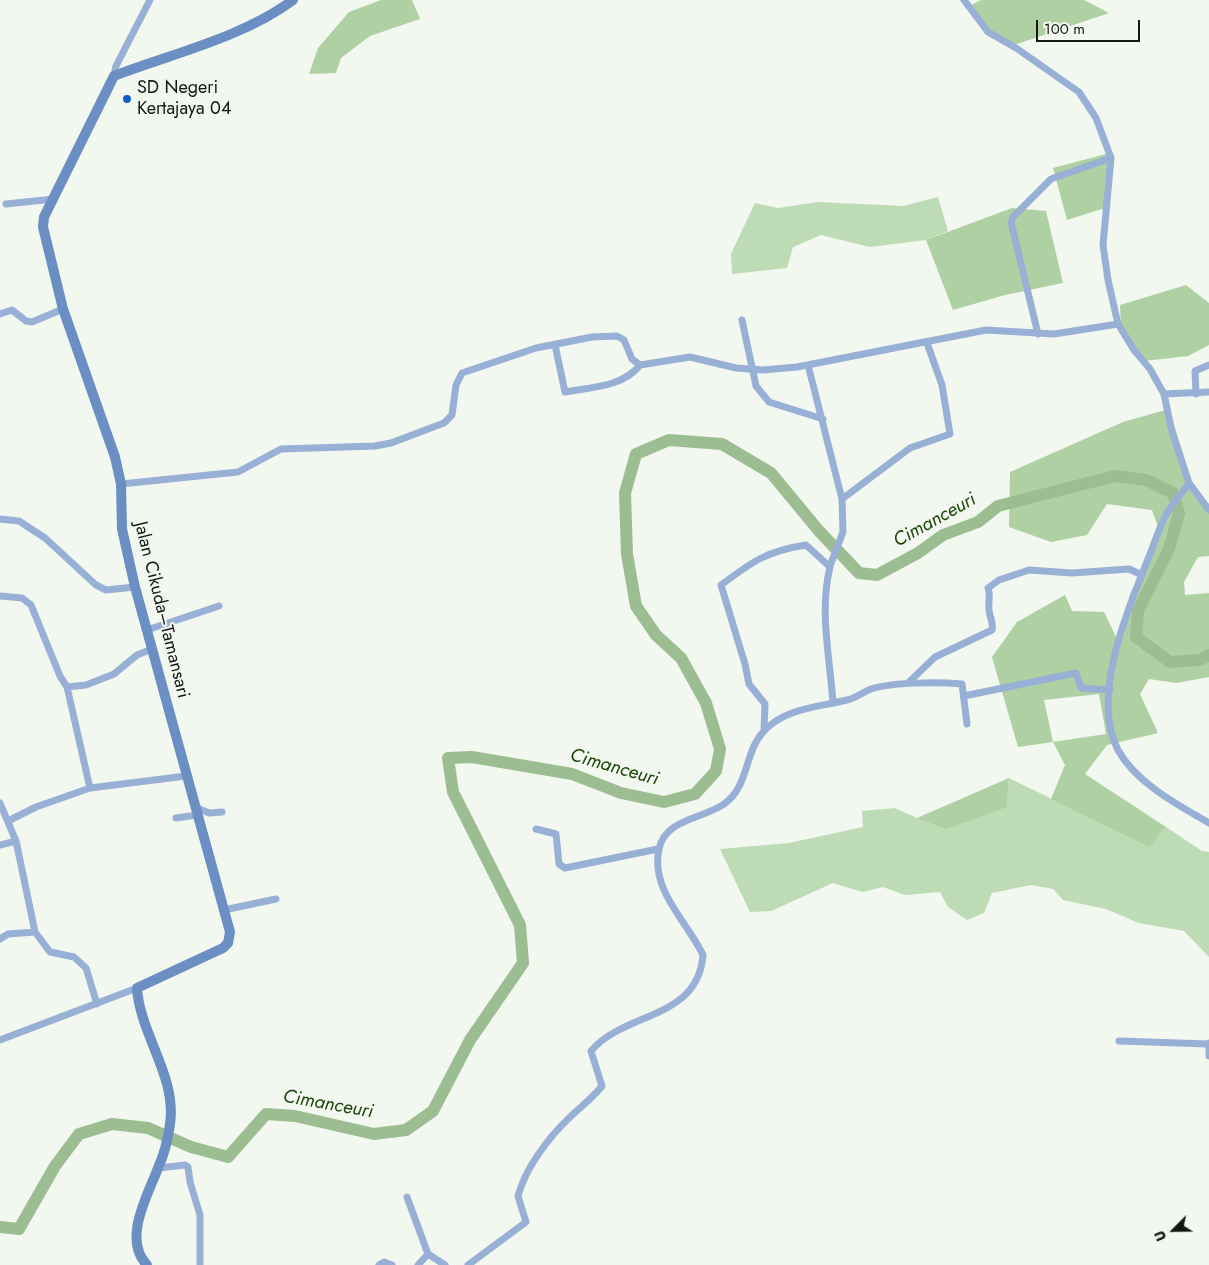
<!DOCTYPE html>
<meta charset="utf-8">
<style>
body{margin:0}
#map{position:relative;width:1209px;height:1265px;overflow:hidden;background:#f2f7f0;font-family:Jost,sans-serif}
canvas{display:block}
.north{position:absolute;left:1149px;top:1205px;width:50px;height:50px;-webkit-text-stroke:4px #f2f7f0;paint-order:stroke;rotate:247deg;font-size:14px;font-weight:700;line-height:20px;text-align:center;color:#141614}
.north::after{content:'';display:block;margin:auto;width:18px;height:22px;background:#141614;clip-path:polygon(50% 0,100% 100%,50% 72%,0 100%)}
.scale{position:absolute;left:1036px;top:20px;width:104px;height:22px;box-sizing:border-box;border:2px solid #141614;border-top:0;padding-left:6px;font-size:15px;line-height:18px;white-space:nowrap;color:#141614;-webkit-text-stroke:4px #f2f7f0;paint-order:stroke}
</style>
<div id="map">
<canvas width="1209" height="1265"></canvas>
<div class="north">U</div>
<div class="scale">100 m</div>
</div>
<script>
const context = document.querySelector('canvas').getContext('2d');
context.lineJoin = 'round';
function paint(path, color) { context.fillStyle = color; context.fill(path, 'evenodd'); }
function trace(path, color, width, dash) { context.strokeStyle = color; context.lineWidth = width; context.lineCap = dash ? 'butt' : 'round'; context.setLineDash(dash || []); context.stroke(path); }
function label(font, color, halo, rows, align = 'center') {
  context.font = font + ' Jost,sans-serif'; context.lineWidth = 4; context.setLineDash([]); context.textBaseline = 'middle'; context.strokeStyle = halo; context.fillStyle = color; for (const [text, x, y, turn = 0] of rows) {
    context.save(); context.translate(x, y); context.rotate((+turn || 0) * Math.PI / 180); context.textAlign = isNaN(turn) ? turn : align; if (halo) context.strokeText(text, 0, 0); context.fillText(text, 0, 0); context.restore();
  }
}
paint(new Path2D(`
 M 938,197 L 948,231 L 926,240 L 870,247 L 821,235 L 793,247 L 787,268 L 732,274 L 731,254 L 755,203 L 778,208 L 818,202 L 903,206 Z
 M 1009,778 L 1148,846 L 1166,827 L 1202,851 L 1209,852 L 1209,957 L 1184,931 L 1139,923 L 1106,909 L 1063,900 L 1053,889 L 1031,885 L 992,893 L 984,913 L 967,920 L 948,907 L 940,892 L 905,895 L 883,887 L 862,892 L 833,883 L 771,911 L 750,912 L 720,849 L 789,843 L 863,827 L 862,811 L 895,808 L 917,818 L 1007,807 Z`), '#bddbb4');
paint(new Path2D(`
 M 381,0 L 412,0 L 420,19 L 370,36 L 341,58 L 336,73 L 309,74 L 318,48 L 349,12 Z
 M 981,0 L 1084,0 L 1109,13 L 1014,45 L 991,32 L 969,6 Z
 M 1110,153 L 1105,208 L 1067,220 L 1053,168 Z
 M 1012,208 L 1046,211 L 1063,283 L 1005,295 L 953,310 L 926,240 Z
 M 1186,285 L 1209,303 L 1209,345 L 1188,356 L 1144,361 L 1121,326 L 1120,305 Z
 M 1169,409 L 1193,485 L 1209,505 L 1209,556 L 1198,557 L 1184,582 L 1185,595 L 1209,593 L 1209,677 L 1176,683 L 1149,679 L 1140,694 L 1158,733 L 1107,745 L 1085,774 L 1166,827 L 1149,847 L 1051,799 L 1065,765 L 1053,742 L 1018,747 L 992,657 L 1017,622 L 1065,595 L 1072,611 L 1104,612 L 1117,639 L 1124,636 L 1130,594 L 1161,535 L 1152,510 L 1107,504 L 1087,535 L 1051,542 L 1009,527 L 1010,472 L 1123,422 ZM 1099,694 L 1106,734 L 1053,742 L 1044,700 Z
 M 1009,778 L 1007,807 L 946,829 L 917,818 Z`), '#aed0a3');
trace(new Path2D(`
 M 0,1227 L 19,1229 L 55,1166 L 79,1134 L 112,1124 L 148,1128 L 191,1147 L 228,1157 L 266,1114 L 295,1116 L 374,1134 L 406,1130 L 433,1111 L 470,1040 L 523,963 L 520,925 L 453,792 L 448,758 L 472,757 L 572,774 L 621,793 L 664,802 L 695,794 L 716,771 L 720,749 L 706,703 L 681,658 L 656,635 L 636,606 L 627,554 L 625,493 L 636,454 L 669,440 L 722,444 L 771,473 L 819,531 L 859,573 L 877,575 L 918,553 L 943,535 L 978,522 L 998,506 L 1115,476 L 1146,480 L 1173,493 L 1179,513 L 1169,549 L 1138,611 L 1136,637 L 1170,662 L 1200,660 L 1209,655`), '#9bbd91', 12);
trace(new Path2D(`
 M 964,0 L 988,32 L 1016,48 L 1079,92 L 1096,118 L 1111,158 L 1103,245 L 1108,280 L 1118,324 L 1134,350 L 1150,369 L 1164,394 L 1209,392
 M 114,76 L 116,66 L 150,0
 M 6,204 L 54,199
 M 0,314 L 12,310 L 26,321 L 32,322 L 63,309
 M 742,320 L 756,386 L 769,402 L 823,419
 M 1038,334 L 1011,222 L 1013,217 L 1051,179 L 1111,158
 M 555,345 L 565,392 C 592,387 623,387 640,365
 M 808,365 L 842,499 L 843,532 L 830,566
 M 1164,394 L 1172,432 L 1189,483 L 1209,510
 M 1196,394 L 1195,371 L 1209,365
 M 1189,483 C 1182,493 1173,503 1167,513 C 1159,527 1154,545 1148,559 C 1128,610 1090,697 1118,750 C 1136,783 1178,805 1209,823
 M 121,484 L 238,472 L 281,449 L 375,446 L 391,443 L 444,423 L 452,415 L 456,385 L 462,373 L 536,348 L 592,337 L 617,336 L 624,340 L 632,359 L 640,365 L 690,357 L 736,368 L 763,370 L 797,367 L 986,330 L 1054,334 L 1118,324
 M 842,499 L 910,448 L 950,434 L 942,385 L 927,343
 M 0,519 L 19,521 L 45,538 L 96,585 L 106,590 L 135,587
 M 0,596 L 22,598 L 31,605 L 60,676 L 67,687 L 86,685 L 114,674 L 137,655 L 152,649
 M 147,630 L 219,606
 M 908,683 L 935,657 L 992,630 C 994,622 989,617 989,609 C 988,600 991,597 988,588 L 999,580 L 1029,570 L 1072,573 L 1129,569 L 1142,575
 M 964,696 L 1076,673 L 1081,688 L 1110,690
 M 764,731 L 765,704 L 749,684 L 745,664 L 721,585 C 753,561 767,551 806,545 L 830,567 C 819,611 830,658 833,703
 M 90,788 L 186,776
 M 0,803 L 16,841 L 35,932 L 8,934 L 0,939
 M 195,807 L 209,813 L 222,812
 M 176,818 L 197,815
 M 8,821 L 36,807 L 90,788 L 67,687
 M 536,829 L 556,834 L 559,864 L 565,868 L 658,849
 M 0,845 L 16,841
 M 224,910 L 276,899
 M 35,932 L 50,952 L 74,957 L 86,968 L 97,1004
 M 0,1040 L 137,988
 M 1119,1041 L 1208,1044
 M 1209,1043 L 1209,1056
 M 159,1168 L 185,1165 L 188,1167 L 190,1182 L 200,1215 L 200,1265
 M 407,1197 L 428,1254 L 445,1265
 M 379,1265 L 384,1262 L 392,1265
 M 418,1265 L 428,1254
 M 468,1265 L 526,1222 L 518,1196 C 525,1169 548,1138 569,1118 C 581,1106 591,1100 602,1086 L 591,1051 C 625,1011 698,1020 703,955 C 687,921 650,890 659,849 C 665,819 703,819 724,804 C 749,787 744,753 763,732 C 784,708 819,707 847,700 C 856,698 863,692 871,689 C 893,682 939,682 962,684 L 967,724`), '#98b0d5', 7);
trace(new Path2D(`
 M 147,1265 C 122,1239 148,1195 158,1168 C 164,1155 168,1139 170,1124 C 177,1076 140,1035 137,988 L 223,948 L 228,943 L 230,932 L 135,587 L 122,529 L 121,484 L 115,457 L 63,309 L 43,227 L 44,217 L 114,76 C 171,54 244,37 293,0`), '#6b8ec3', 10);
for (const [x, y, r, color] of [
 [127,99,5,"#115ec8"]
]) { const dot = new Path2D(); dot.arc(x, y, r, 0, 2 * Math.PI); context.fillStyle = color; context.fill(dot); trace(dot, '#f2f7f0', 2); }
label('18px', '#141614', '#f2f7f0', [
 ["SD Negeri",137,89],
 ["Kertajaya 04",137,110]
], 'left');
label('18px', '#141614', '#f2f7f0', [
 ["Jalan Cikuda–Tamansari",161,610,76]
]);
label('italic 19px', '#1b4708', '#f2f7f0', [
 ["Cimanceuri",935,521,-29],
 ["Cimanceuri",614,768,16],
 ["Cimanceuri",328,1105,10]
]);
</script>
